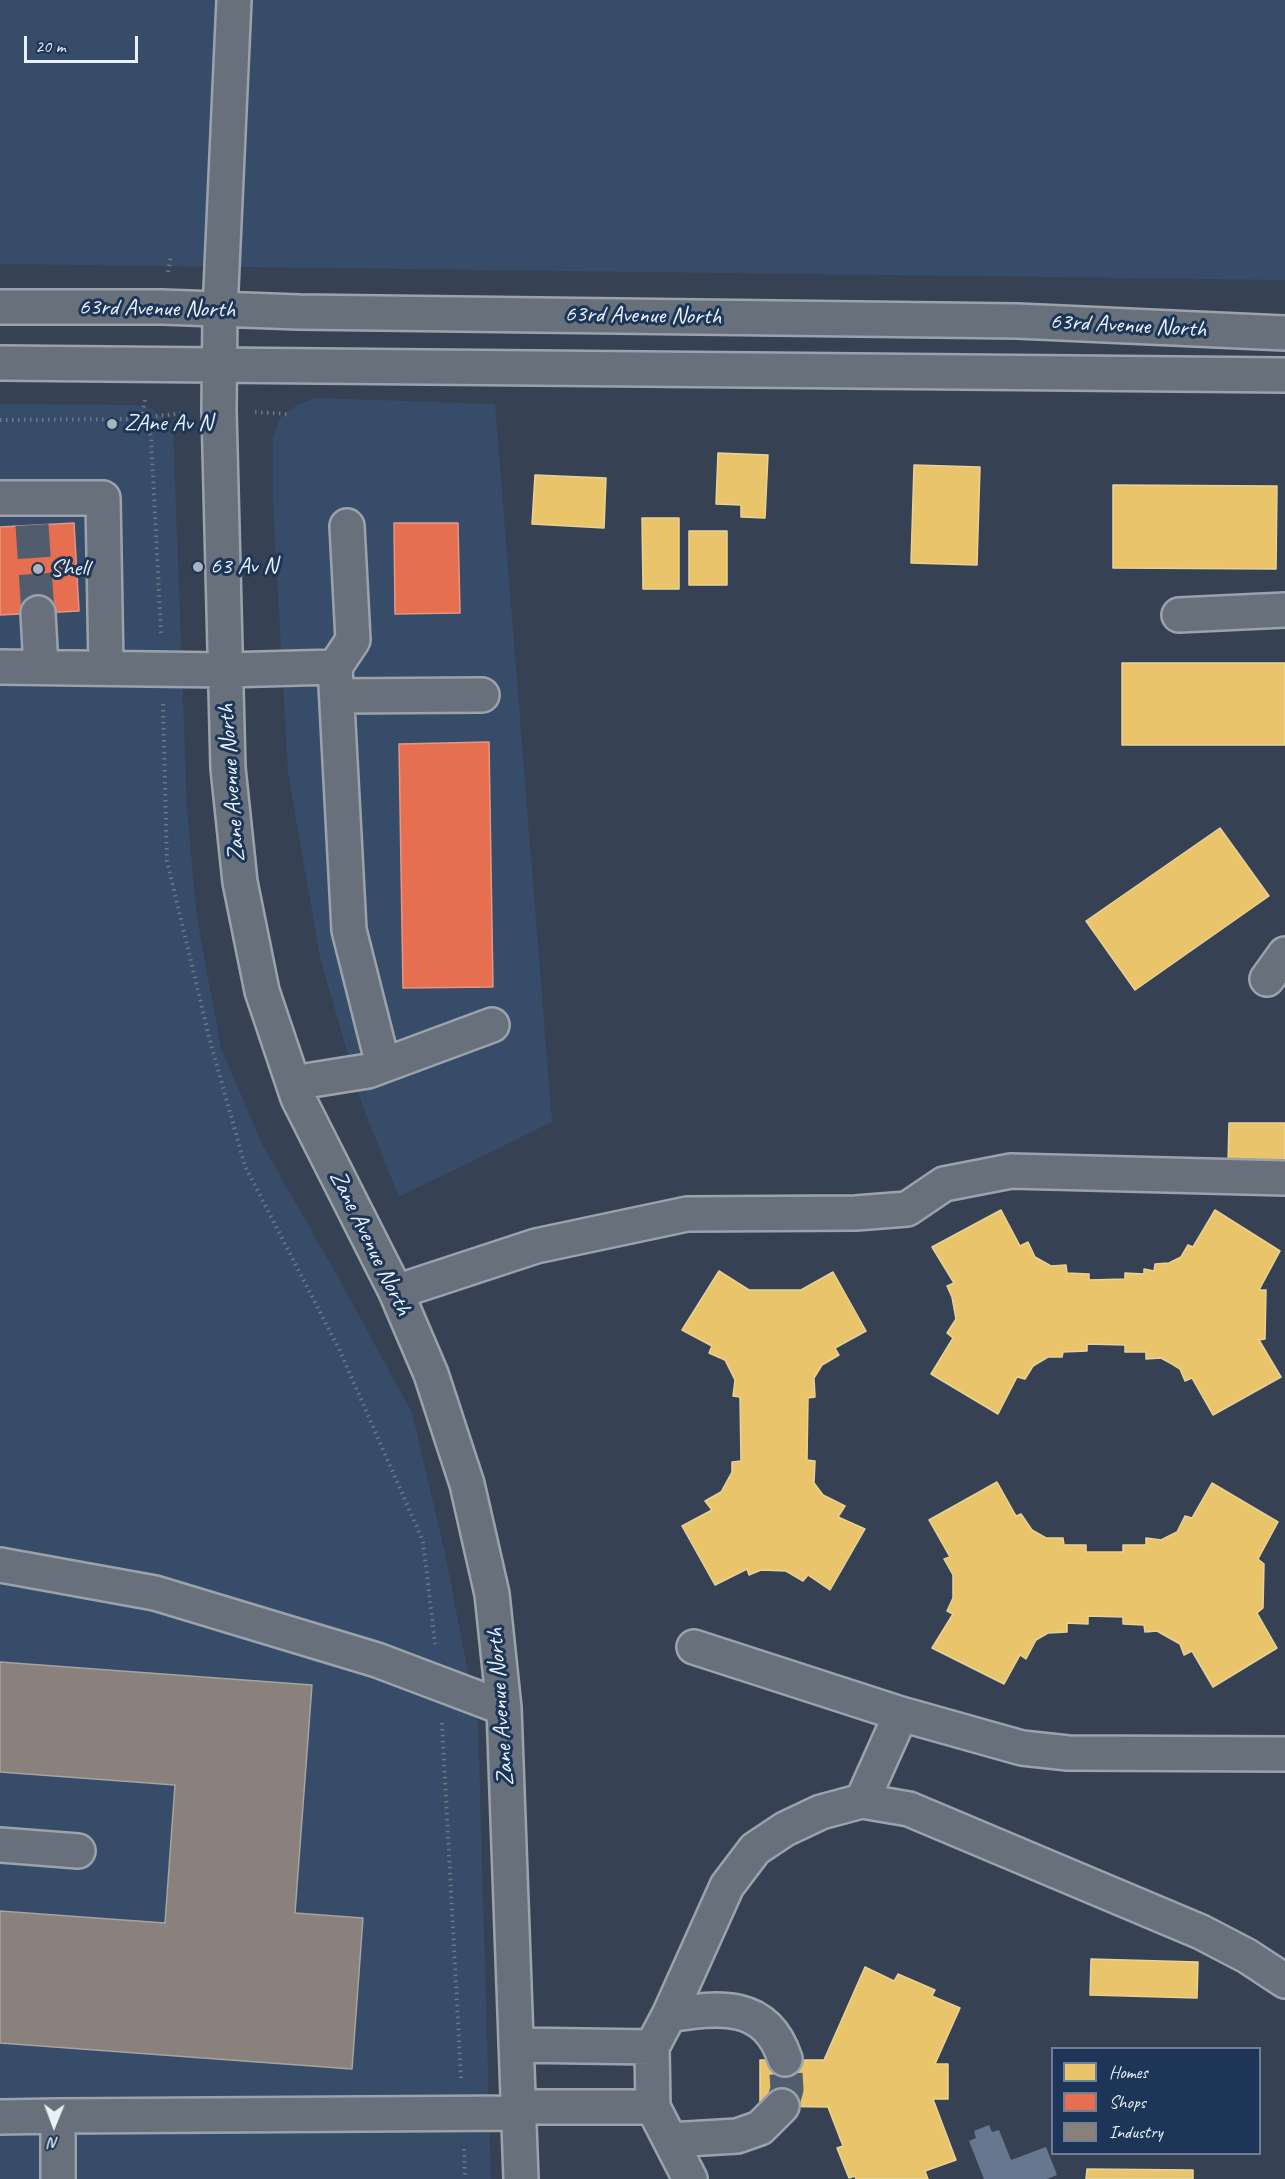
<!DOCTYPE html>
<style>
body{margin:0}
#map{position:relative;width:1285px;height:2179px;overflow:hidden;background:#364254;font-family:Caveat,sans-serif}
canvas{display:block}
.legend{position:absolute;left:1051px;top:2047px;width:210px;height:108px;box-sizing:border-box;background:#1d3557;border:2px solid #6e8097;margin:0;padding:8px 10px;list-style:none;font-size:18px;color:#e8f1f8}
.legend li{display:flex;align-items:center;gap:12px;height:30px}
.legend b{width:30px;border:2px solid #6e8097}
.north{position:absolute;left:24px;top:2095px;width:60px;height:60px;-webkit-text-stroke:4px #1d3557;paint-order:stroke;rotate:181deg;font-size:16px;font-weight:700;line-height:24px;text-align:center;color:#e8f1f8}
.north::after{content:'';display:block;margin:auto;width:21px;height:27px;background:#e8f1f8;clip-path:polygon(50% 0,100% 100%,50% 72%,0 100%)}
.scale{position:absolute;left:24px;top:36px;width:114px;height:27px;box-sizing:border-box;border:3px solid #e8f1f8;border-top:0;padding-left:8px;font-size:18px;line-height:21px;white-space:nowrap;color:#e8f1f8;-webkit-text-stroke:4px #1d3557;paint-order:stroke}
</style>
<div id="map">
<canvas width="1285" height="2179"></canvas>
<ul class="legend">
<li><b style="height:16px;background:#e9c46a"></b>Homes</li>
<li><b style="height:16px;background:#e76f51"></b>Shops</li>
<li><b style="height:16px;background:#8a817c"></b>Industry</li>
</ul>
<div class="north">N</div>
<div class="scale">20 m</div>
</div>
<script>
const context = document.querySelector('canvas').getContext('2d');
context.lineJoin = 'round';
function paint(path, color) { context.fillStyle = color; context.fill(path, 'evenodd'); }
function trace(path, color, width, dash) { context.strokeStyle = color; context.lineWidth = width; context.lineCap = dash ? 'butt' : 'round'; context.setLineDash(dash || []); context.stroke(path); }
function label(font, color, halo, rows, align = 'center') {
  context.font = font + ' Caveat,sans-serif'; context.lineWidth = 6; context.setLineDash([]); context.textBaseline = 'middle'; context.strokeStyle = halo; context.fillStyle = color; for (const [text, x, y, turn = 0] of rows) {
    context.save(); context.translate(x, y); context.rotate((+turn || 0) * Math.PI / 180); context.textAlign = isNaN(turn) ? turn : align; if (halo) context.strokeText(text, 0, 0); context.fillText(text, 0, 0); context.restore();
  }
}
paint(new Path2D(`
 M 0,0 L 1285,0 L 1285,280 L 0,264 Z
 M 316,398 L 495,404 L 552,1122 L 399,1197 L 362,1104 L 320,957 L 288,773 L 273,505 L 273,438 L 280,418 L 297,405 Z
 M 0,404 L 135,405 L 153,410 L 173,426 L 187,811 L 197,918 L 221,1048 L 263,1146 L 339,1279 L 412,1413 L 445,1553 L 478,1724 L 491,2179 L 0,2179 Z`), '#364c68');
paint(new Path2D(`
 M 989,2125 L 992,2132 L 999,2130 L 1011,2160 L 1046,2147 L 1057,2175 L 1047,2179 L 984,2179 L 969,2141 L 976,2138 L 974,2131 Z`), '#66778f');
const homes = new Path2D(`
 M 718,453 L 768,455 L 765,518 L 741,517 L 741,505 L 716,504 Z
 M 914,465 L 980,467 L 977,565 L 911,563 Z
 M 535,475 L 606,478 L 604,528 L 532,524 Z
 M 1113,485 L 1277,486 L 1276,569 L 1113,568 Z
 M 642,518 L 679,518 L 679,589 L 643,589 Z
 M 689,531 L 727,531 L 727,585 L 689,585 Z
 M 1122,663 L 1285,663 L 1285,745 L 1122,745 Z
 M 1220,828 L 1269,896 L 1135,990 L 1086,921 Z
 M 1229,1123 L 1285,1123 L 1285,1163 L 1228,1163 Z
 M 1001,1210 L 1020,1246 L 1028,1242 L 1035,1257 L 1051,1266 L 1066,1265 L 1067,1273 L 1089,1274 L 1089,1280 L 1125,1279 L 1125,1273 L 1144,1274 L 1144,1269 L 1154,1271 L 1155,1264 L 1169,1263 L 1181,1257 L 1188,1245 L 1193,1247 L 1215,1210 L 1280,1251 L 1259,1290 L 1266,1290 L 1265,1339 L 1259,1340 L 1281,1377 L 1213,1415 L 1192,1378 L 1185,1381 L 1180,1369 L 1172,1364 L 1161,1358 L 1146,1359 L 1146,1352 L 1125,1352 L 1125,1345 L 1087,1344 L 1087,1351 L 1063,1352 L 1062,1357 L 1048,1357 L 1033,1366 L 1025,1379 L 1017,1377 L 998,1414 L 931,1374 L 953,1338 L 947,1333 L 956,1319 L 952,1297 L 947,1286 L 954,1283 L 932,1247 Z
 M 719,1271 L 749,1290 L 801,1290 L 833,1272 L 866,1331 L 835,1348 L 839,1355 L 822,1365 L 814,1378 L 815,1397 L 808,1398 L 807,1460 L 815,1461 L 814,1483 L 823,1495 L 845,1506 L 838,1517 L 865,1529 L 830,1590 L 808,1575 L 803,1581 L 786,1571 L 761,1570 L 749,1575 L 747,1569 L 715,1585 L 682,1526 L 712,1510 L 705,1501 L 721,1492 L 732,1472 L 732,1462 L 741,1461 L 740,1397 L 733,1396 L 735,1380 L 725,1360 L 709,1353 L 712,1346 L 682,1330 Z
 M 997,1482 L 1016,1516 L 1021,1514 L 1032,1530 L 1046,1538 L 1063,1538 L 1064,1545 L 1086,1545 L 1086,1552 L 1123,1552 L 1123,1545 L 1146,1545 L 1146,1538 L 1161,1540 L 1177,1532 L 1185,1516 L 1192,1518 L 1212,1483 L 1278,1522 L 1258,1559 L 1264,1564 L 1263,1608 L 1257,1613 L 1277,1648 L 1213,1687 L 1192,1651 L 1184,1655 L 1180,1644 L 1157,1631 L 1145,1632 L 1144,1625 L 1123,1624 L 1123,1617 L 1088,1616 L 1088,1624 L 1067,1623 L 1067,1632 L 1048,1633 L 1036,1640 L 1026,1659 L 1020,1655 L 1004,1684 L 932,1648 L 953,1614 L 947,1611 L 953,1598 L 953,1575 L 944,1559 L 950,1557 L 929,1520 Z
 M 1091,1959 L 1198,1962 L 1197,1998 L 1090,1995 Z
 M 865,1967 L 894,1981 L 898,1974 L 935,1990 L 932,1996 L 960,2008 L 935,2064 L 948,2064 L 948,2099 L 933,2099 L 956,2160 L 925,2171 L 928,2179 L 856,2179 L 855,2176 L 849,2178 L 837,2148 L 843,2146 L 828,2107 L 760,2106 L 760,2060 L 824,2060 Z
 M 1087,2169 L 1193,2170 L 1193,2179 L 1086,2179 Z`);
paint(homes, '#e9c46a');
trace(homes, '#e9d295', 1.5);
const shops = new Path2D(`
 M 74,523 L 79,611 L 0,615 L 0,527 Z
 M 394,523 L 458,523 L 460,613 L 395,614 Z
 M 489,742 L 493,987 L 403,988 L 399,744 Z`);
paint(shops, '#e76f51');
trace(shops, '#e79683', 1.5);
const industry = new Path2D(`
 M 0,1662 L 312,1685 L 295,1913 L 363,1918 L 352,2069 L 0,2043 L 0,1911 L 165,1923 L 175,1785 L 0,1772 Z`);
paint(industry, '#8a817c');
trace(industry, '#a6a3a1', 1.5);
trace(new Path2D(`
 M 32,525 L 38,613
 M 782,2106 L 787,2089 L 785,2059`), '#515c6d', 33, [33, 16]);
const minor = new Path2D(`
 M 234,0 L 220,311 L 219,410 L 228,768 L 240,882 L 262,991 L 298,1098 L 396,1292 L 431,1374 L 467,1484 L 492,1594 L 504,1708 L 521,2179
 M 0,307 L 162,307 L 299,312 L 1017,321 L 1285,333
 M 0,363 L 1285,375
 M 0,498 L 103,498 L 106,668
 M 347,526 L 353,640 L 335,667 L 349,930 L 383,1065
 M 38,613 L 41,667
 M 1179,615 L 1285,610
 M 0,667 L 225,670 L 335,667
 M 337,696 L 482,695
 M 1267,979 L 1285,954
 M 293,1083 L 368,1071 L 492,1025
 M 396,1292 L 536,1246 L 687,1214 L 856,1213 L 907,1209 L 944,1184 L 1011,1171 L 1285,1178
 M 0,1565 L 155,1593 L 377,1660 L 504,1708
 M 694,1647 L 901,1714 L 1022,1748 L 1068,1753 L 1285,1754
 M 862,1801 L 901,1714
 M 0,1845 L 78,1851
 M 669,2015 C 719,2007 766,2001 785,2059
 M 516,2045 L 652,2047
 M 518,2107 L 653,2107
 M 0,2117 L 58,2116
 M 670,2140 L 737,2136 L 760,2128 L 782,2106
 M 58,2179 L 58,2116 L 518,2113
 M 690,2179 L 653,2107 L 652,2047 L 669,2015 L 727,1886 L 755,1849 L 785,1829 L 821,1812 L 862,1801 L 909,1809 L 1201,1932 L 1247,1956 L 1285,1981`);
trace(minor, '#9ba2ab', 38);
trace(new Path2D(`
 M 168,272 L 171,255
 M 145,400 L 142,418 L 151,436 L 161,633
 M 255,412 L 287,414
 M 0,420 L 130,419 L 185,413
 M 163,704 L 167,861 L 209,1037 L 245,1166 L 340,1351 L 423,1541 L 435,1644
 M 442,1723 L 461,2078
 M 464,2149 L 465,2179`), '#717882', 4, [1.5, 4.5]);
trace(minor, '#68717b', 33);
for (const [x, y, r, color] of [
 [112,424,6,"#aab4bf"],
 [198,567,6,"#aab4bf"],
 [38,569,6,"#aab4bf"]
]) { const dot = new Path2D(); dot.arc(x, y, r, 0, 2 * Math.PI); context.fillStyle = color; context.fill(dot); trace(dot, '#1d3557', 2); }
label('24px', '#e8f1f8', '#1d3557', [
 ["63rd Avenue North",157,309,1],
 ["63rd Avenue North",643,316,1],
 ["63rd Avenue North",1128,326,3],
 ["Zane Avenue North",232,783,-94],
 ["Zane Avenue North",370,1243,64],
 ["Zane Avenue North",501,1707,-94]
]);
label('24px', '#e8f1f8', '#1d3557', [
 ["ZAne Av N",124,424],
 ["63 Av N",210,567],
 ["Shell",50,569]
], 'left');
</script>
